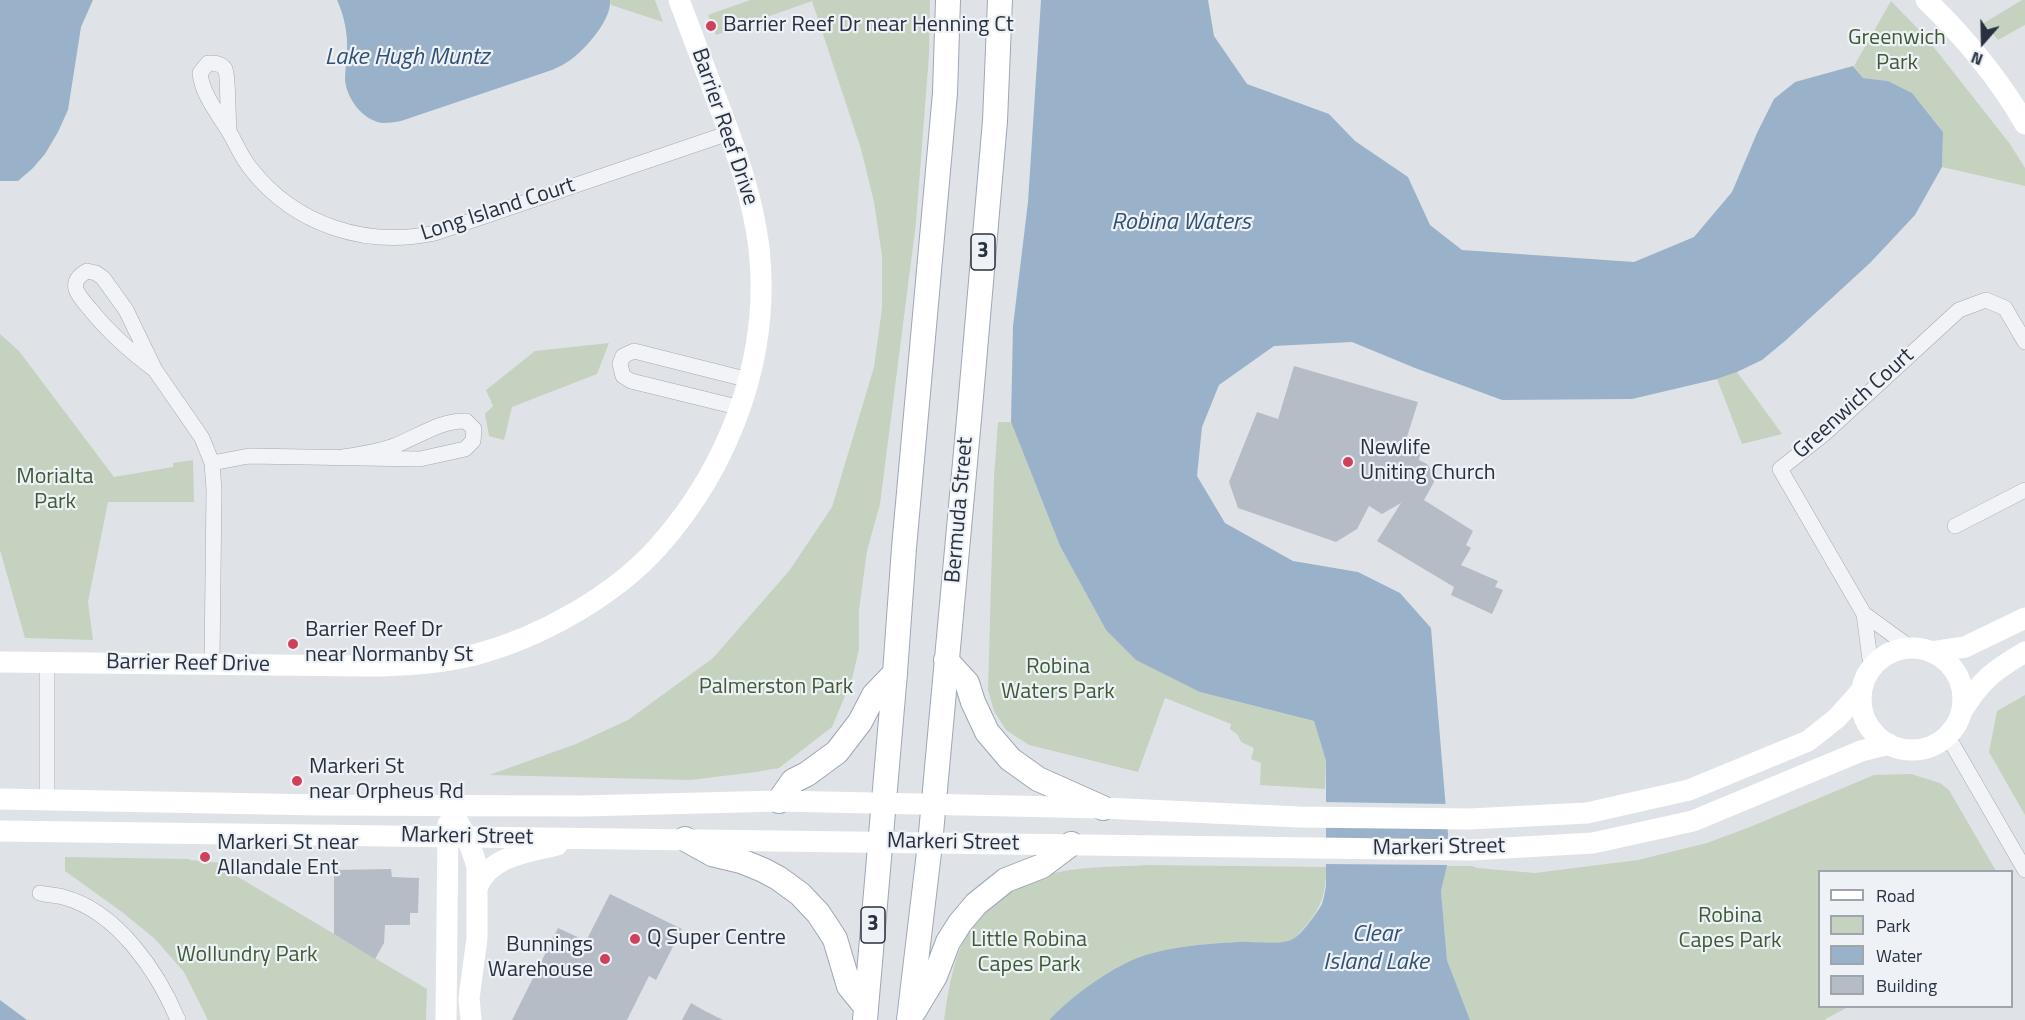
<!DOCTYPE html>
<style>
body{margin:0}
#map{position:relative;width:2025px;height:1020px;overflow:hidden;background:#dfe3e8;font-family:"Titillium Web",sans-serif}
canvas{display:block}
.legend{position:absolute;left:1818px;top:870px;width:195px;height:138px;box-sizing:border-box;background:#eef2f6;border:2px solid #9ea5ad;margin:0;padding:8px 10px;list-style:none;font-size:18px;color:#27313f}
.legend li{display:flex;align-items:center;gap:12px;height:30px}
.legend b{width:30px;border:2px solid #9ea5ad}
.north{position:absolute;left:1953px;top:12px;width:60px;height:60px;-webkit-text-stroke:4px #eef2f6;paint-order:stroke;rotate:200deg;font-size:16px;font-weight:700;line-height:24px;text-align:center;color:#27313f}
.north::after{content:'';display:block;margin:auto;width:21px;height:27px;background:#27313f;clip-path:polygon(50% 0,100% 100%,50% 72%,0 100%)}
</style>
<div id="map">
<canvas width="2025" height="1020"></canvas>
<ul class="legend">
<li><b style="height:8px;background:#fff"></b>Road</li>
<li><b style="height:16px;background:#c5d2c0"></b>Park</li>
<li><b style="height:16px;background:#99b2c9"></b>Water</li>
<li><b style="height:16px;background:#b6bcc5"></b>Building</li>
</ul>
<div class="north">N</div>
</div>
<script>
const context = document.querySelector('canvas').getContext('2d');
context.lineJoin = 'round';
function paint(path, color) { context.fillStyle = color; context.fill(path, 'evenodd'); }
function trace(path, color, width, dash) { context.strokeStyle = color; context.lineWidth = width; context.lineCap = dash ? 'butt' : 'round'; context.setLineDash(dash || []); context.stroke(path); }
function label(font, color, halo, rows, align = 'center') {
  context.font = font + ' "Titillium Web",sans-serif'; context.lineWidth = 4.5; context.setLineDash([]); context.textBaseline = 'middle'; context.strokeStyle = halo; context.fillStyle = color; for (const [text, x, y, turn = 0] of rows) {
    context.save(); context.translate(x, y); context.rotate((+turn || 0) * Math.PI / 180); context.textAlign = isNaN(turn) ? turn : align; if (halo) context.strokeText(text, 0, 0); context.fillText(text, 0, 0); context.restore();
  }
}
paint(new Path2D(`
 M 610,0 L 655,0 L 663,22 L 611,5 Z
 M 750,0 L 930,0 L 929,55 L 916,223 L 880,504 L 867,551 L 859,610 L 859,649 L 852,679 L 832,727 L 779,768 L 756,772 L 690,780 L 489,775 L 576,744 L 628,720 L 713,658 L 789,571 L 832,507 L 874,367 L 882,308 L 882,256 L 874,202 L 861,149 L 812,1 L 716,35 L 708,15 Z
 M 2022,0 L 2025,0 L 2025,25 L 1998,40 L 1984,23 Z
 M 1891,1 L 1925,36 L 2010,144 L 2025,168 L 2025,186 L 1942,167 L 1943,132 L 1912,93 L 1888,81 L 1863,78 L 1854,66 Z
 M 0,334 L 19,351 L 114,477 L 173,467 L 173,463 L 193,460 L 194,502 L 108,502 L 88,602 L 93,640 L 25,638 L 0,550 Z
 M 609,343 L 597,374 L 512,407 L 504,440 L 489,436 L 485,414 L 493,406 L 486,390 L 535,351 Z
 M 1737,372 L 1782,434 L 1742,444 L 1717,379 Z
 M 998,422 L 1011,422 L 1060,546 L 1106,630 L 1200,692 L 1314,721 L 1326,761 L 1325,789 L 1260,785 L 1261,763 L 1251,759 L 1254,748 L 1241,742 L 1238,735 L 1230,729 L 1231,724 L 1165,698 L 1138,772 L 1029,745 L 1006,730 L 994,711 L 988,690 L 994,477 Z
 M 2025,695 L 2025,815 L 1989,752 L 1997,711 Z
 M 1911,774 L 1940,783 L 1949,790 L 1996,871 L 1820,872 L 1820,1006 L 1848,1007 L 1824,1020 L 1470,1020 L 1447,960 L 1441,891 L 1447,866 L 1472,866 L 1477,868 L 1535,873 L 1638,860 L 1707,843 L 1750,827 L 1874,775 Z
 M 65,857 L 189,859 L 190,860 L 222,863 L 233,874 L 427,989 L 426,1020 L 208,1020 L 184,972 L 155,939 L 122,912 L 65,871 Z
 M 1147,865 L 1326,867 C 1326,894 1322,908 1303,929 C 1300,932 1297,937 1294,939 C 1281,947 1253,941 1239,942 C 1205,944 1157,947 1126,963 C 1098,977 1070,998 1049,1020 L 944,1020 C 952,966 960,919 1011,890 C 1026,882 1042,875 1059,872 C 1087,866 1118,867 1147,865 Z`), '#c5d2c0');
paint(new Path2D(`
 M 0,0 L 93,0 L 81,27 L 68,110 L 58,132 L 45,154 L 33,168 L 18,181 L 0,181 Z
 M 337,0 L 610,0 C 612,19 587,47 573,58 C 567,63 559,67 552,70 L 401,121 C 396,122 388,123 383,123 C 363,121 346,98 345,79 C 345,70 347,60 347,51 C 348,34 344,15 337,0 Z
 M 1041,0 L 1208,0 L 1214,36 L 1247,84 L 1329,114 L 1355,141 L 1408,177 L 1430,225 L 1462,250 L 1634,262 L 1694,237 L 1732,192 L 1757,133 L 1774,99 L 1795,82 L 1853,66 L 1863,78 L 1888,81 L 1912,93 L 1943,132 L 1942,167 L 1915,215 L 1870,263 L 1785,341 L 1762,360 L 1737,372 L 1717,379 L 1632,399 L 1502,400 L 1415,368 L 1352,342 L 1274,346 L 1219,385 L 1202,427 L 1197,476 L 1225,523 L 1293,561 L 1358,572 L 1400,593 L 1431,628 L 1448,834 L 1447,866 L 1441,891 L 1447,960 L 1470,1020 L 1049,1020 C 1070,998 1098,977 1126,963 C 1157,947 1204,944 1238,942 C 1252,941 1281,946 1293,939 C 1301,935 1318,912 1322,904 C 1324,898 1325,891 1326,886 L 1326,761 L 1314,721 L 1200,692 L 1136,660 L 1106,630 L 1060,546 L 1011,422 L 1013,326 L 1028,202 Z
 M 0,1000 L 27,1020 L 0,1020 Z`), '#99b2c9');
paint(new Path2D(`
 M 1322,802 L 1449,804 L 1450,827 L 1322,826 Z
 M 1322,839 L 1451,840 L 1450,865 L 1323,864 Z`), '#dfe3e8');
paint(new Path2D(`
 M 1294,366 L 1418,402 L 1406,440 L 1421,450 L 1419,460 L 1427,464 L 1434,474 L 1434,482 L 1424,500 L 1473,531 L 1466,545 L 1471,548 L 1461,565 L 1498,581 L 1495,587 L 1503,590 L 1492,614 L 1451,595 L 1454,587 L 1377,541 L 1401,503 L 1382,514 L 1369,506 L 1357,529 L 1336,542 L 1238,508 L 1229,482 L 1257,412 L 1278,419 Z
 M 391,869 L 392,877 L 419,878 L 418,913 L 410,913 L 410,925 L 385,925 L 384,943 L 375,959 L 334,934 L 334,870 Z
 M 610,894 L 682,929 L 656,980 L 649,976 L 627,1020 L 512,1020 L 558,928 L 586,941 Z
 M 691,1003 L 705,1011 L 723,1020 L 682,1020 Z`), '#b6bcc5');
const street = new Path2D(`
 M 229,132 C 228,122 228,73 225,69 C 221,63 214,63 208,63 L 200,73 C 202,94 217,112 228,130 C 236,143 241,157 251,169 C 295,225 366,248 435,233 L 729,133
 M 87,271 L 96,273 L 103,278 L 126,310 L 155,370 C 131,352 109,333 90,309 C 85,303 78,296 76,289 C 74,280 80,275 87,271 Z
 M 155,370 L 202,438 L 212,463 L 214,490 L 212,664
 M 741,408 L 631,381 L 623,376 L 620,364 L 623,356 L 634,351 L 749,380
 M 212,463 L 249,456 L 420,459 L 465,449 L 473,441 L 474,429 L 466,421 C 440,420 418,437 394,446 C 378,452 361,454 343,457
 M 1955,526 L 2025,490
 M 1864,614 L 1911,648
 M 47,663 L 47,800
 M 1871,667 L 1864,614 L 1780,469 L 1824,434 L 1959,310 L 1986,300 L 2005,308 L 2025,342
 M 1947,735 L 2025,870
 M 40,893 C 47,895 55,895 63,897 C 117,911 158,972 178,1020`);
const primary = new Path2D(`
 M 946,660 L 967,683 L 973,702 L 987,732 L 1010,759 L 1038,779 L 1103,808
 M 779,801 L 793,781 L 807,774 L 837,752 L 860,722 L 874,695 L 895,673
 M 685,839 L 712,854 L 741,861 L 763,870 L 778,878 L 800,894 L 818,913 L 828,928 L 835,939 L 849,986 L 866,1007
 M 914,1011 L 935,976 L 948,942 L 960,923 L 976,904 L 1006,880 L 1042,866 L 1071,844
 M 865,1020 L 895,673 L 904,548 L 945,93 L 948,0
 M 909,1020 L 930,844 L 970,408 L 995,121 L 1000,0`);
trace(street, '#a4aab2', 16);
trace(primary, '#9ea7b4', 26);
trace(street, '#f1f3f6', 15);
trace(new Path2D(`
 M 1926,0 C 1962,34 2000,80 2025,124
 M1861 699a51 51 0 1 1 102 0a51 51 0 1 1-102 0Z
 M 1931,652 L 1965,647 L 2025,618
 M 0,662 L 365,666 C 402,666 438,664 474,655 C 539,638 613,597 658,547 C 730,466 771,357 759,248 C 753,200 738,156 721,111 C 707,74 693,37 679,0
 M 1962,711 C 1981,680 1994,670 2025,652
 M 0,799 L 320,805 L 582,806 L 779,801 L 1103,808 L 1299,817 L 1470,819 L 1587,813 L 1689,790 L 1808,741 L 1837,718 L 1861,691
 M 448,806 L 467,837 L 477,866 L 477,938 L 469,998 L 471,1020
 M 0,831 L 1471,850 L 1593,843 L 1693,821 L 1861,751 L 1889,744
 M 477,888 C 489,856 528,852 557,845
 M 446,1020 L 448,824`), '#fff', 21);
trace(primary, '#fff', 24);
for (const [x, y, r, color] of [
 [711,26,6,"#cf415b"],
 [1348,462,6,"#cf415b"],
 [293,644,6,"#cf415b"],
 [297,781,6,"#cf415b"],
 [205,857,6,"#cf415b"],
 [635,939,6,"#cf415b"],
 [605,959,6,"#cf415b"]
]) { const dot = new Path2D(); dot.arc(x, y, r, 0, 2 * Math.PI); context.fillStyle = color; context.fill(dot); trace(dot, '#eef2f6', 2); }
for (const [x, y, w] of [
 [983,252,24],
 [873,925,24]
]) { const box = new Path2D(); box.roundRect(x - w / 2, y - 18, w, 36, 4.5); context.fillStyle = '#eef2f6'; context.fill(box); trace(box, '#27313f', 1.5); }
label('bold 21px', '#27313f', null, [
 ["3",983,252],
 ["3",873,925]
]);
label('22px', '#27313f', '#eef2f6', [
 ["Barrier Reef Dr near Henning Ct",723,26],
 ["Newlife",1360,449],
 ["Uniting Church",1360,474],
 ["Barrier Reef Dr",305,631],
 ["near Normanby St",305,656],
 ["Markeri St",309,768],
 ["near Orpheus Rd",309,793],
 ["Markeri St near",217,844],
 ["Allandale Ent",217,869],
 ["Q Super Centre",647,939],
 ["Bunnings",593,946,"right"],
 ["Warehouse",593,971,"right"]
], 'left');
label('22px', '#3d5b35', '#eef2f6', [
 ["Greenwich",1897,39],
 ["Park",1897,64],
 ["Morialta",55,478],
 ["Park",55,503],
 ["Robina",1058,668],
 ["Waters Park",1058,693],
 ["Palmerston Park",776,688],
 ["Robina",1730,917],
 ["Capes Park",1730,942],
 ["Little Robina",1029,941],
 ["Capes Park",1029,966],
 ["Wollundry Park",247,956]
]);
label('22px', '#27313f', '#eef2f6', [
 ["Barrier Reef Drive",724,127,71],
 ["Long Island Court",498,210,-18],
 ["Greenwich Court",1854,404,-42],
 ["Bermuda Street",960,510,-85],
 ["Barrier Reef Drive",188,664,1],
 ["Markeri Street",467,837,1],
 ["Markeri Street",953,843,1],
 ["Markeri Street",1439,848,-1]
]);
label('italic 24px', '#315174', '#eef2f6', [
 ["Lake Hugh Muntz",407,58],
 ["Robina Waters",1181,223],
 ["Clear",1376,935],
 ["Island Lake",1376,963]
]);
</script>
